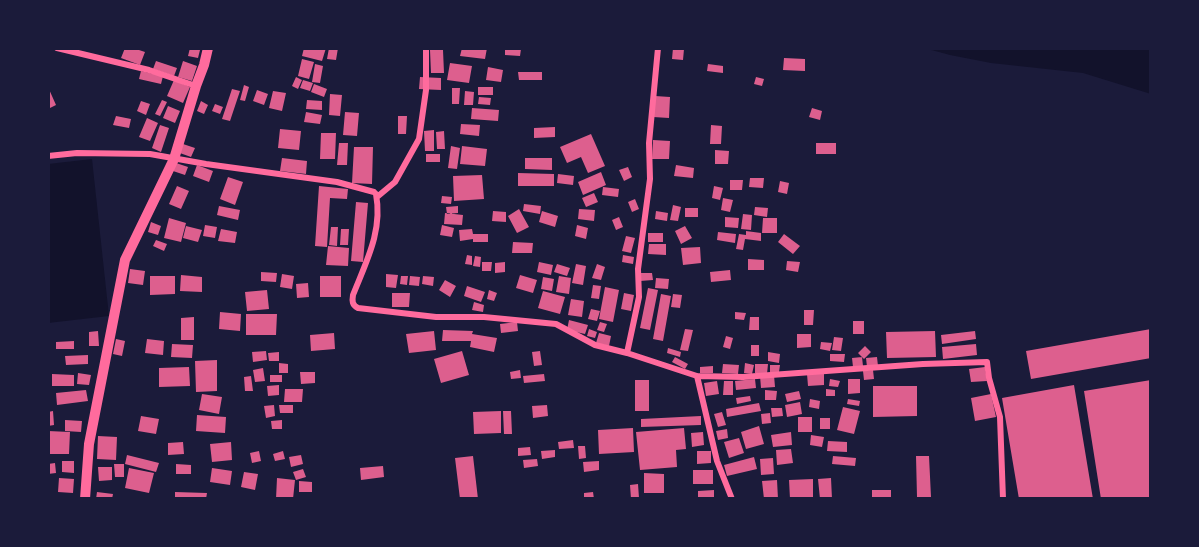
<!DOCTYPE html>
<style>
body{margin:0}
#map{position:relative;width:1199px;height:547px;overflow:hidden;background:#1b1b3a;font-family:Montserrat,sans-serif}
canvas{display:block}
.frame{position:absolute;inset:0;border:50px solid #1b1b3a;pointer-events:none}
</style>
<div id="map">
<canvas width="1199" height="547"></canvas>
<div class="frame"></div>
</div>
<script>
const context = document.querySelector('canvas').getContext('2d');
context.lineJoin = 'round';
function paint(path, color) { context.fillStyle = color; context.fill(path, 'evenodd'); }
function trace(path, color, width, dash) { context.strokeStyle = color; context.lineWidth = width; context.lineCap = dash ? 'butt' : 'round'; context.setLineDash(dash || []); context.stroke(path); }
paint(new Path2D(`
 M 924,48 L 1151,48 L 1151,94 L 1083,73 L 991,63 L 950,55 Z
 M 92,159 L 109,316 L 48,323 L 48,164 Z`), '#12122b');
paint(new Path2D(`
 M 125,48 L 133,48 L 145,52 L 140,65 L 121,58 Z
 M 190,48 L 200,50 L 198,58 L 188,56 Z
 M 304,48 L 326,48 L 322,61 L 302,56 Z
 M 329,48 L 338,48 L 336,60 L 327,59 Z
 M 462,48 L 487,48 L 485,59 L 460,56 Z
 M 505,48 L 521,49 L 520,56 L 505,55 Z
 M 673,48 L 684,49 L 683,60 L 672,59 Z
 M 430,50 L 443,50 L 444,73 L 431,73 Z
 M 784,58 L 805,59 L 805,71 L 783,70 Z
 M 302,59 L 314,62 L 309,79 L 298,76 Z
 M 156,61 L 177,68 L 174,76 L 153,69 Z
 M 183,61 L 197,66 L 192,81 L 178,77 Z
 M 450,63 L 472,66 L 469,83 L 447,80 Z
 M 315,64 L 323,66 L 320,83 L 312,82 Z
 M 708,64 L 723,66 L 723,73 L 707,71 Z
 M 488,67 L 503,70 L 501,82 L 486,80 Z
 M 141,71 L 163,76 L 161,84 L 139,79 Z
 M 518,72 L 542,72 L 542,80 L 519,80 Z
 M 296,77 L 302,80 L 298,89 L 292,86 Z
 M 420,77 L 441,78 L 441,90 L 419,89 Z
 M 756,77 L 764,79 L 762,86 L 754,84 Z
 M 174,80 L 190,87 L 183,103 L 167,96 Z
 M 303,80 L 313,83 L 310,91 L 300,88 Z
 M 314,84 L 327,89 L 324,97 L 311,92 Z
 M 244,85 L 249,87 L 245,101 L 240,100 Z
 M 48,87 L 56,105 L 48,109 Z
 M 478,87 L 493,87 L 493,95 L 478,95 Z
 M 452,88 L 460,88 L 459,104 L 452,104 Z
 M 232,89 L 240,91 L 230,121 L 222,119 Z
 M 257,90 L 268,94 L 264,105 L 253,101 Z
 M 273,91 L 286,93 L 282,111 L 269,108 Z
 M 465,91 L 474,92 L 473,105 L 464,105 Z
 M 330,94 L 342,95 L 340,116 L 329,115 Z
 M 655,96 L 670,97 L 669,118 L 653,117 Z
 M 479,97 L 491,98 L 490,105 L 478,104 Z
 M 162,100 L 167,102 L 160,116 L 155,114 Z
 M 307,100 L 322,101 L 322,110 L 306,109 Z
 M 141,101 L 150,104 L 146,115 L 137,111 Z
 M 201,101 L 208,105 L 204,114 L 197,111 Z
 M 215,104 L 223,107 L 220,114 L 212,111 Z
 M 168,106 L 180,111 L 175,123 L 163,118 Z
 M 472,108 L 499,110 L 498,121 L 471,119 Z
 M 812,108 L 822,111 L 820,120 L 809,117 Z
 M 306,112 L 322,115 L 320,124 L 304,122 Z
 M 345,112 L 359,113 L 357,136 L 343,135 Z
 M 116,116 L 131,119 L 129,128 L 113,125 Z
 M 398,116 L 407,116 L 406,134 L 398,134 Z
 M 147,118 L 158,123 L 150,141 L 139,137 Z
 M 461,124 L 480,125 L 479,136 L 460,134 Z
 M 160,125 L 169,128 L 161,152 L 152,148 Z
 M 711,125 L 722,126 L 721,144 L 710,144 Z
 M 555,127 L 555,137 L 534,138 L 534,128 Z
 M 280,129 L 301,131 L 299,150 L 278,148 Z
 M 434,130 L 434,151 L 425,151 L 424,131 Z
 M 444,131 L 445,149 L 437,149 L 436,132 Z
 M 321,133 L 336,133 L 335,159 L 320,159 Z
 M 591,134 L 605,166 L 588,173 L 581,157 L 567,163 L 560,147 Z
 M 653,140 L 670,141 L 669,159 L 652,159 Z
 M 180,143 L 195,148 L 191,157 L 177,152 Z
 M 339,143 L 348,143 L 347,165 L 337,165 Z
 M 816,143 L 836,143 L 836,154 L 816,154 Z
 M 451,146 L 460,148 L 457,169 L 448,168 Z
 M 462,146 L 487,149 L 485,166 L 460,164 Z
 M 354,147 L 373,147 L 372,184 L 352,183 Z
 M 715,150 L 729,151 L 728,164 L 715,164 Z
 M 426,154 L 440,154 L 440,162 L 426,162 Z
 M 282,158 L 307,161 L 306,174 L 280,171 Z
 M 525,158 L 552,158 L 552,170 L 525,169 Z
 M 176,163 L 188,167 L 185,175 L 173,171 Z
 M 197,165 L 213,171 L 209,182 L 193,176 Z
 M 676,165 L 694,168 L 693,178 L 674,176 Z
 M 628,167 L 632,177 L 624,181 L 619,170 Z
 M 601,172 L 606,185 L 583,195 L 578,182 Z
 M 518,173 L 554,174 L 554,186 L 518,186 Z
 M 558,174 L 574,176 L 573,185 L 557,183 Z
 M 482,175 L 484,199 L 454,201 L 453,176 Z
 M 228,177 L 243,182 L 235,205 L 220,199 Z
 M 750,178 L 764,178 L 763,188 L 749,187 Z
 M 730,180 L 743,180 L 742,190 L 730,190 Z
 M 780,181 L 789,183 L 787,194 L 778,192 Z
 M 177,186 L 189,191 L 181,209 L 169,204 Z
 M 319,186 L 348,189 L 347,199 L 330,198 L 327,247 L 315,246 Z
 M 714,186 L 723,188 L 720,200 L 712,198 Z
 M 603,187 L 619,189 L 618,197 L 602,195 Z
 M 594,193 L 598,202 L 586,207 L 582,198 Z
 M 442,196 L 452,197 L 451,204 L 441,203 Z
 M 723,198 L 733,200 L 730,212 L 721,210 Z
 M 635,199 L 639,209 L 632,212 L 628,202 Z
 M 356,202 L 368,203 L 363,262 L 351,261 Z
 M 524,204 L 541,206 L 540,214 L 523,211 Z
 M 673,205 L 681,207 L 678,221 L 670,220 Z
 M 219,206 L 240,210 L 238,220 L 217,215 Z
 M 458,206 L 458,213 L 447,214 L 446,207 Z
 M 755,207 L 768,208 L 767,217 L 754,215 Z
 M 685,208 L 698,208 L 698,217 L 685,217 Z
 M 519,209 L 529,227 L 517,233 L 508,216 Z
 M 579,209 L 595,210 L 594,221 L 578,219 Z
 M 493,211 L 506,212 L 506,222 L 492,221 Z
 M 542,211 L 558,216 L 555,227 L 539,222 Z
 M 656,211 L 668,213 L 667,221 L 655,219 Z
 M 445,213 L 463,215 L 462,225 L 444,224 Z
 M 743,214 L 752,215 L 751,230 L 741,229 Z
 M 619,217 L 623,227 L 616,230 L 612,220 Z
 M 725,217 L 739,218 L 738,228 L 725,227 Z
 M 169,218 L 186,223 L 181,242 L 164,238 Z
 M 763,218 L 777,218 L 777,233 L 762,233 Z
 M 151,222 L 161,226 L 158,235 L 148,232 Z
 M 205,225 L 217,227 L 215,238 L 203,236 Z
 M 442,225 L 454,228 L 452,237 L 440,235 Z
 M 577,225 L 588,228 L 586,239 L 575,236 Z
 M 186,226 L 202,230 L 198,242 L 183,238 Z
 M 685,226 L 692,238 L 681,244 L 675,231 Z
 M 331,227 L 338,227 L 337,246 L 329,245 Z
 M 221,229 L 237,232 L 235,243 L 218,241 Z
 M 341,229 L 349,229 L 348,245 L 340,245 Z
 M 472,229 L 473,234 L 488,234 L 488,242 L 473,242 L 473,239 L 460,241 L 459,230 Z
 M 746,231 L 761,233 L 761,241 L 745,239 L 743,250 L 736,249 L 739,234 L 746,235 Z
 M 718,232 L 736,234 L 735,243 L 717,240 Z
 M 648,233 L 663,233 L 663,242 L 648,242 Z
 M 784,234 L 800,246 L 793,254 L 778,242 Z
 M 626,236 L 635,238 L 631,253 L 622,251 Z
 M 156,240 L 167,244 L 164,251 L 153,246 Z
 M 513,242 L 533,243 L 532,253 L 512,253 Z
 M 649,244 L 666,244 L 666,255 L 648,254 Z
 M 328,246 L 349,248 L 348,266 L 326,265 Z
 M 700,247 L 701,263 L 683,265 L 681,248 Z
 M 467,255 L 472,256 L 472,265 L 465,264 Z
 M 623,255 L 634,257 L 633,264 L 622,262 Z
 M 475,256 L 481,257 L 480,267 L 473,266 Z
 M 748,259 L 764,260 L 764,270 L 748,270 Z
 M 787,261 L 800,262 L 798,272 L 786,270 Z
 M 482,262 L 492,262 L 491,271 L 482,271 Z
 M 505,262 L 505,272 L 495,273 L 495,263 Z
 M 539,262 L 553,265 L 551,275 L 537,272 Z
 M 557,264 L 570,268 L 567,276 L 554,272 Z
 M 576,264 L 586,266 L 583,285 L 572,283 Z
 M 597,264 L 605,267 L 601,280 L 592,278 Z
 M 130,269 L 145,271 L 143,285 L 128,283 Z
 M 730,270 L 731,280 L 711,282 L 710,272 Z
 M 261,272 L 277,273 L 276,282 L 261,281 Z
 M 640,273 L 652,273 L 653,280 L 640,281 Z
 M 282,274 L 294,276 L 292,289 L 280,287 Z
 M 386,274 L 398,275 L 396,288 L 386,287 Z
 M 181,275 L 202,277 L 202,292 L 180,291 Z
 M 520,275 L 537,280 L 533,293 L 516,288 Z
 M 150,276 L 175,276 L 175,294 L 150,295 Z
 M 320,276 L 341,276 L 341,297 L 320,297 Z
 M 401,276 L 408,276 L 407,285 L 400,284 Z
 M 410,276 L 420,277 L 419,286 L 409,285 Z
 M 423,276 L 434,277 L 433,286 L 422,284 Z
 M 559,276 L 571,278 L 569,294 L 556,292 Z
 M 543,277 L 554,279 L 552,291 L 541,289 Z
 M 656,278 L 669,279 L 668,289 L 655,288 Z
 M 445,280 L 456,286 L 450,297 L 439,290 Z
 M 308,283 L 309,297 L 297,298 L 296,284 Z
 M 593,285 L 601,286 L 599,299 L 591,298 Z
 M 467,286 L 485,292 L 481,302 L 464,296 Z
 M 605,287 L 619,290 L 613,322 L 599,319 Z
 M 648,288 L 658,290 L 650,330 L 640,328 Z
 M 267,290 L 269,309 L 247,311 L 245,292 Z
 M 489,290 L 497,293 L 494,301 L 487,299 Z
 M 543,291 L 565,297 L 560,314 L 538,308 Z
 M 392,293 L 410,293 L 409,307 L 392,307 Z
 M 624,293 L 634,295 L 631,311 L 621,309 Z
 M 661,294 L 671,296 L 663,341 L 653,339 Z
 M 673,294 L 682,295 L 680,308 L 671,307 Z
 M 571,299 L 584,301 L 582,317 L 568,315 Z
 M 474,302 L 484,305 L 483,312 L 472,310 Z
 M 591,309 L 600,311 L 597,321 L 588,319 Z
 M 804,310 L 814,310 L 813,325 L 804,325 Z
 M 220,312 L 241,314 L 240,331 L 219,329 Z
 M 735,312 L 746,313 L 744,320 L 735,319 Z
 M 246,314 L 277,314 L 276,335 L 246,335 Z
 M 194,317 L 194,340 L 181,340 L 181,318 Z
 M 750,317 L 759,317 L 759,330 L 749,330 Z
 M 569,320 L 588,325 L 585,334 L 567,330 Z
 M 853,321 L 864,321 L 864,334 L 853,334 Z
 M 517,322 L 518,331 L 501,333 L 500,324 Z
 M 600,322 L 607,324 L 604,332 L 597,330 Z
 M 589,329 L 597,332 L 595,338 L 587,336 Z
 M 685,329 L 693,330 L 688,351 L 680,350 Z
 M 1151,329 L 1151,358 L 1031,379 L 1026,351 Z
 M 443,330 L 473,331 L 472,334 L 497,338 L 494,352 L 470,347 L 471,341 L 442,341 Z
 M 98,331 L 99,346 L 89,346 L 89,332 Z
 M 434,331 L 436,350 L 409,353 L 406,334 Z
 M 935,331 L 936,357 L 887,358 L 886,332 Z
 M 975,331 L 976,339 L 942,344 L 941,335 Z
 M 334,333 L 335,349 L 311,351 L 310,335 Z
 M 599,333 L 611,336 L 609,346 L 596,343 Z
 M 797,334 L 811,334 L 811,347 L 797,348 Z
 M 726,336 L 733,338 L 730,349 L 723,347 Z
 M 834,337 L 843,338 L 841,351 L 832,350 Z
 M 116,339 L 125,341 L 122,356 L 113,354 Z
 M 147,339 L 164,341 L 163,355 L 145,353 Z
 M 74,341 L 74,349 L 56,349 L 56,342 Z
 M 821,342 L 832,343 L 830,351 L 820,349 Z
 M 172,344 L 193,345 L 192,358 L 171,357 Z
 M 976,344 L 977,355 L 943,359 L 942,347 Z
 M 751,345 L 759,345 L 759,356 L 751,356 Z
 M 865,346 L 871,352 L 864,359 L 858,353 Z
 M 668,348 L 681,352 L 680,357 L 667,353 Z
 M 266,351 L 267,360 L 253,362 L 252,352 Z
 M 462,351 L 469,375 L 441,383 L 434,359 Z
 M 540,351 L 542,365 L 534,366 L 532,352 Z
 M 279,352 L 279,361 L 269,361 L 268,353 Z
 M 768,352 L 780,354 L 779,363 L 768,361 Z
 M 830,354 L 845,354 L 844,362 L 830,361 Z
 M 88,355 L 88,364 L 66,365 L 65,356 Z
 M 675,357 L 688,364 L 685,369 L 672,362 Z
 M 862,357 L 863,366 L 853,367 L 852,358 Z
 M 877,357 L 878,366 L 867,367 L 866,358 Z
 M 217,360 L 217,391 L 196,392 L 195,361 Z
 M 279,363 L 288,364 L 288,373 L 279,373 Z
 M 745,363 L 754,365 L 752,374 L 744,373 Z
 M 723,364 L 739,365 L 738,374 L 722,373 Z
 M 755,364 L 768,364 L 767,374 L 755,373 Z
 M 770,365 L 780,365 L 779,372 L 770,372 Z
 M 713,366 L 713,373 L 700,373 L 700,367 Z
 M 189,367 L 190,386 L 159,387 L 159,368 Z
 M 985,367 L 987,381 L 971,382 L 969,369 Z
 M 263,368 L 265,381 L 255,382 L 253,370 Z
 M 520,370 L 521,378 L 511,379 L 510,372 Z
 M 873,370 L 874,379 L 864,380 L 863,371 Z
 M 300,372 L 315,372 L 315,383 L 301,384 Z
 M 78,373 L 91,375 L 89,385 L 77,384 Z
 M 52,374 L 74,375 L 74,386 L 52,386 Z
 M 544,374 L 545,381 L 524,383 L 523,376 Z
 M 807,374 L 824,374 L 824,385 L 808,386 Z
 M 270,375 L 282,375 L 282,382 L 270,382 Z
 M 774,375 L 775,387 L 761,388 L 760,376 Z
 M 251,376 L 253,391 L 245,391 L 244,377 Z
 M 755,379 L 756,388 L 736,390 L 735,381 Z
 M 830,379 L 840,381 L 838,387 L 829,386 Z
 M 848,379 L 860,379 L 860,393 L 848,394 Z
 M 635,380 L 649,380 L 649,411 L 635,411 Z
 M 1151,380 L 1151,499 L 1101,499 L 1084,391 Z
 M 717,381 L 719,394 L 706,396 L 704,383 Z
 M 724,381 L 733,381 L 733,395 L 723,395 Z
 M 279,385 L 279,395 L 268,396 L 267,386 Z
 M 1074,385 L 1093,499 L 1019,499 L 1002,398 Z
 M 873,386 L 917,386 L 917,416 L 873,417 Z
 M 285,389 L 303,389 L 302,402 L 284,402 Z
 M 826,389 L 835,390 L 835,396 L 826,396 Z
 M 86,390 L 88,401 L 57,405 L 56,393 Z
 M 765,390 L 777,391 L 776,400 L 765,400 Z
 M 799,391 L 801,399 L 787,402 L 785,394 Z
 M 202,394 L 222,397 L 219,414 L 199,410 Z
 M 991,394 L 996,417 L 975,421 L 971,398 Z
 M 750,396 L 751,401 L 737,404 L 736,398 Z
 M 810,399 L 820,401 L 819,409 L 809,407 Z
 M 848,399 L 860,401 L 859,406 L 847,404 Z
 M 800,402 L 802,414 L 787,417 L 785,405 Z
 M 759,403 L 761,411 L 727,417 L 726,409 Z
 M 274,405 L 275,416 L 266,418 L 264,406 Z
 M 279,405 L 293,405 L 293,413 L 280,413 Z
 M 547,405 L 548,416 L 533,418 L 532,406 Z
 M 843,407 L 860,411 L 854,434 L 837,430 Z
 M 771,408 L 782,408 L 783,416 L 772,417 Z
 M 53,411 L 54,425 L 48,426 L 48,412 Z
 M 501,411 L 501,433 L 474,434 L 473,412 Z
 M 503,411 L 511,411 L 512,434 L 504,434 Z
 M 722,412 L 726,425 L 718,427 L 714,414 Z
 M 770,413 L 771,423 L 762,424 L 761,414 Z
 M 197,415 L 226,417 L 225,433 L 196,431 Z
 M 141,416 L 159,419 L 156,434 L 138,431 Z
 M 701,416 L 701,425 L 641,427 L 641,419 Z
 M 798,417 L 812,417 L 812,432 L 798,432 Z
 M 820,418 L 830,418 L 830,429 L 820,429 Z
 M 65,420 L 82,421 L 81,432 L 65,431 Z
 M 282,420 L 282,429 L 272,429 L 271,421 Z
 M 759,426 L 764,444 L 746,449 L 741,432 Z
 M 633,428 L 634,452 L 599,454 L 598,430 Z
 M 684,428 L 686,449 L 676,450 L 677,467 L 640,470 L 636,432 Z
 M 727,429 L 728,438 L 718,440 L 716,431 Z
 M 48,431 L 70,432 L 69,454 L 48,454 Z
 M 703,432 L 704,445 L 692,447 L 691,433 Z
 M 791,432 L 792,445 L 773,447 L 771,435 Z
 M 811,435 L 824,437 L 822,447 L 810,445 Z
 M 98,436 L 117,437 L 116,460 L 97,459 Z
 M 739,438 L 744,453 L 729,458 L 724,442 Z
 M 573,440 L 574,448 L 559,449 L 558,442 Z
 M 828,441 L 847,442 L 847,452 L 827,451 Z
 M 183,442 L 184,454 L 168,455 L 168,443 Z
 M 231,442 L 232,460 L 212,462 L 210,444 Z
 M 578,446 L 585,446 L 586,458 L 579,459 Z
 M 530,447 L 531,455 L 518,456 L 518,448 Z
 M 791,449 L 793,463 L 777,465 L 776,450 Z
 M 555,450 L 555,457 L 542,459 L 541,451 Z
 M 259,451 L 261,461 L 252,463 L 250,453 Z
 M 283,451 L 285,459 L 275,461 L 273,454 Z
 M 697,451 L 711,451 L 711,463 L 697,464 Z
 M 127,455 L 159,463 L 156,472 L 125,464 Z
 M 301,455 L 303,464 L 291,467 L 289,457 Z
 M 473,456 L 478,499 L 460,499 L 455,458 Z
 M 833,456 L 856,458 L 855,466 L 832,464 Z
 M 916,456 L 929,456 L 931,497 L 917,497 Z
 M 754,457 L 757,469 L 727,476 L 724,465 Z
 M 773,458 L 774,474 L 761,475 L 760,459 Z
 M 537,459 L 538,466 L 524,468 L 523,460 Z
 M 62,461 L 74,461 L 74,473 L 62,472 Z
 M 599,461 L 599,470 L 584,472 L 583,462 Z
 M 55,463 L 56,473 L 48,474 L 48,464 Z
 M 114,464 L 124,464 L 124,477 L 115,477 Z
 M 176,464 L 191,465 L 191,474 L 176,474 Z
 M 383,466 L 384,477 L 361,480 L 360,468 Z
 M 98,467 L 112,467 L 112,480 L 99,481 Z
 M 129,468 L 154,473 L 149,493 L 125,488 Z
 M 212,468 L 232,471 L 230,485 L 210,482 Z
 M 303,469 L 306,477 L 296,480 L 293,472 Z
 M 693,470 L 713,470 L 713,484 L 693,484 Z
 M 244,472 L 258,474 L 255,490 L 241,487 Z
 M 644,473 L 664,474 L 664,493 L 644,493 Z
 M 59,478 L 74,479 L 73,493 L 58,492 Z
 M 277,478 L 295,480 L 293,499 L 276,499 Z
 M 831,478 L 832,499 L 820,499 L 818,479 Z
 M 813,479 L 813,499 L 790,499 L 789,480 Z
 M 777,480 L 778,499 L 764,499 L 762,481 Z
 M 299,481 L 312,482 L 312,492 L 299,492 Z
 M 638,484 L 639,498 L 631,499 L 630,485 Z
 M 714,490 L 714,499 L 698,499 L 698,491 Z
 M 872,490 L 891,490 L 891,499 L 872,499 Z
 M 97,492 L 113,494 L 112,499 L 96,499 Z
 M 175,492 L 207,493 L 206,499 L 175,499 Z
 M 593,492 L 594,499 L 584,499 L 584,493 Z`), '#dd5f8e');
trace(new Path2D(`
 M 57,48 L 149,70 L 196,86
 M 48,156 L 77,153 L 150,154 L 206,164 L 337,182 L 374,192 L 376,194 C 383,231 366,262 353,295 C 352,301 352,305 358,308 L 436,317 L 484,317 L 556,324 L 595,345 L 627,353 L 697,376 L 743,377 L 923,364 L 987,362 L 989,378 L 1000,417 L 1003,499
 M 377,197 L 395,182 L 419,139 L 426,90 L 426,48
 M 627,353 L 639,297 L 638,269 L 650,179 L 649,143 L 658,48
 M 697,376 L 717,461 L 732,499`), '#ff6b9d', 6);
trace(new Path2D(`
 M 85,499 L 89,444 L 125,260 L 174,159 L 196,86 L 204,65 L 208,48`), '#ff6b9d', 10);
</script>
